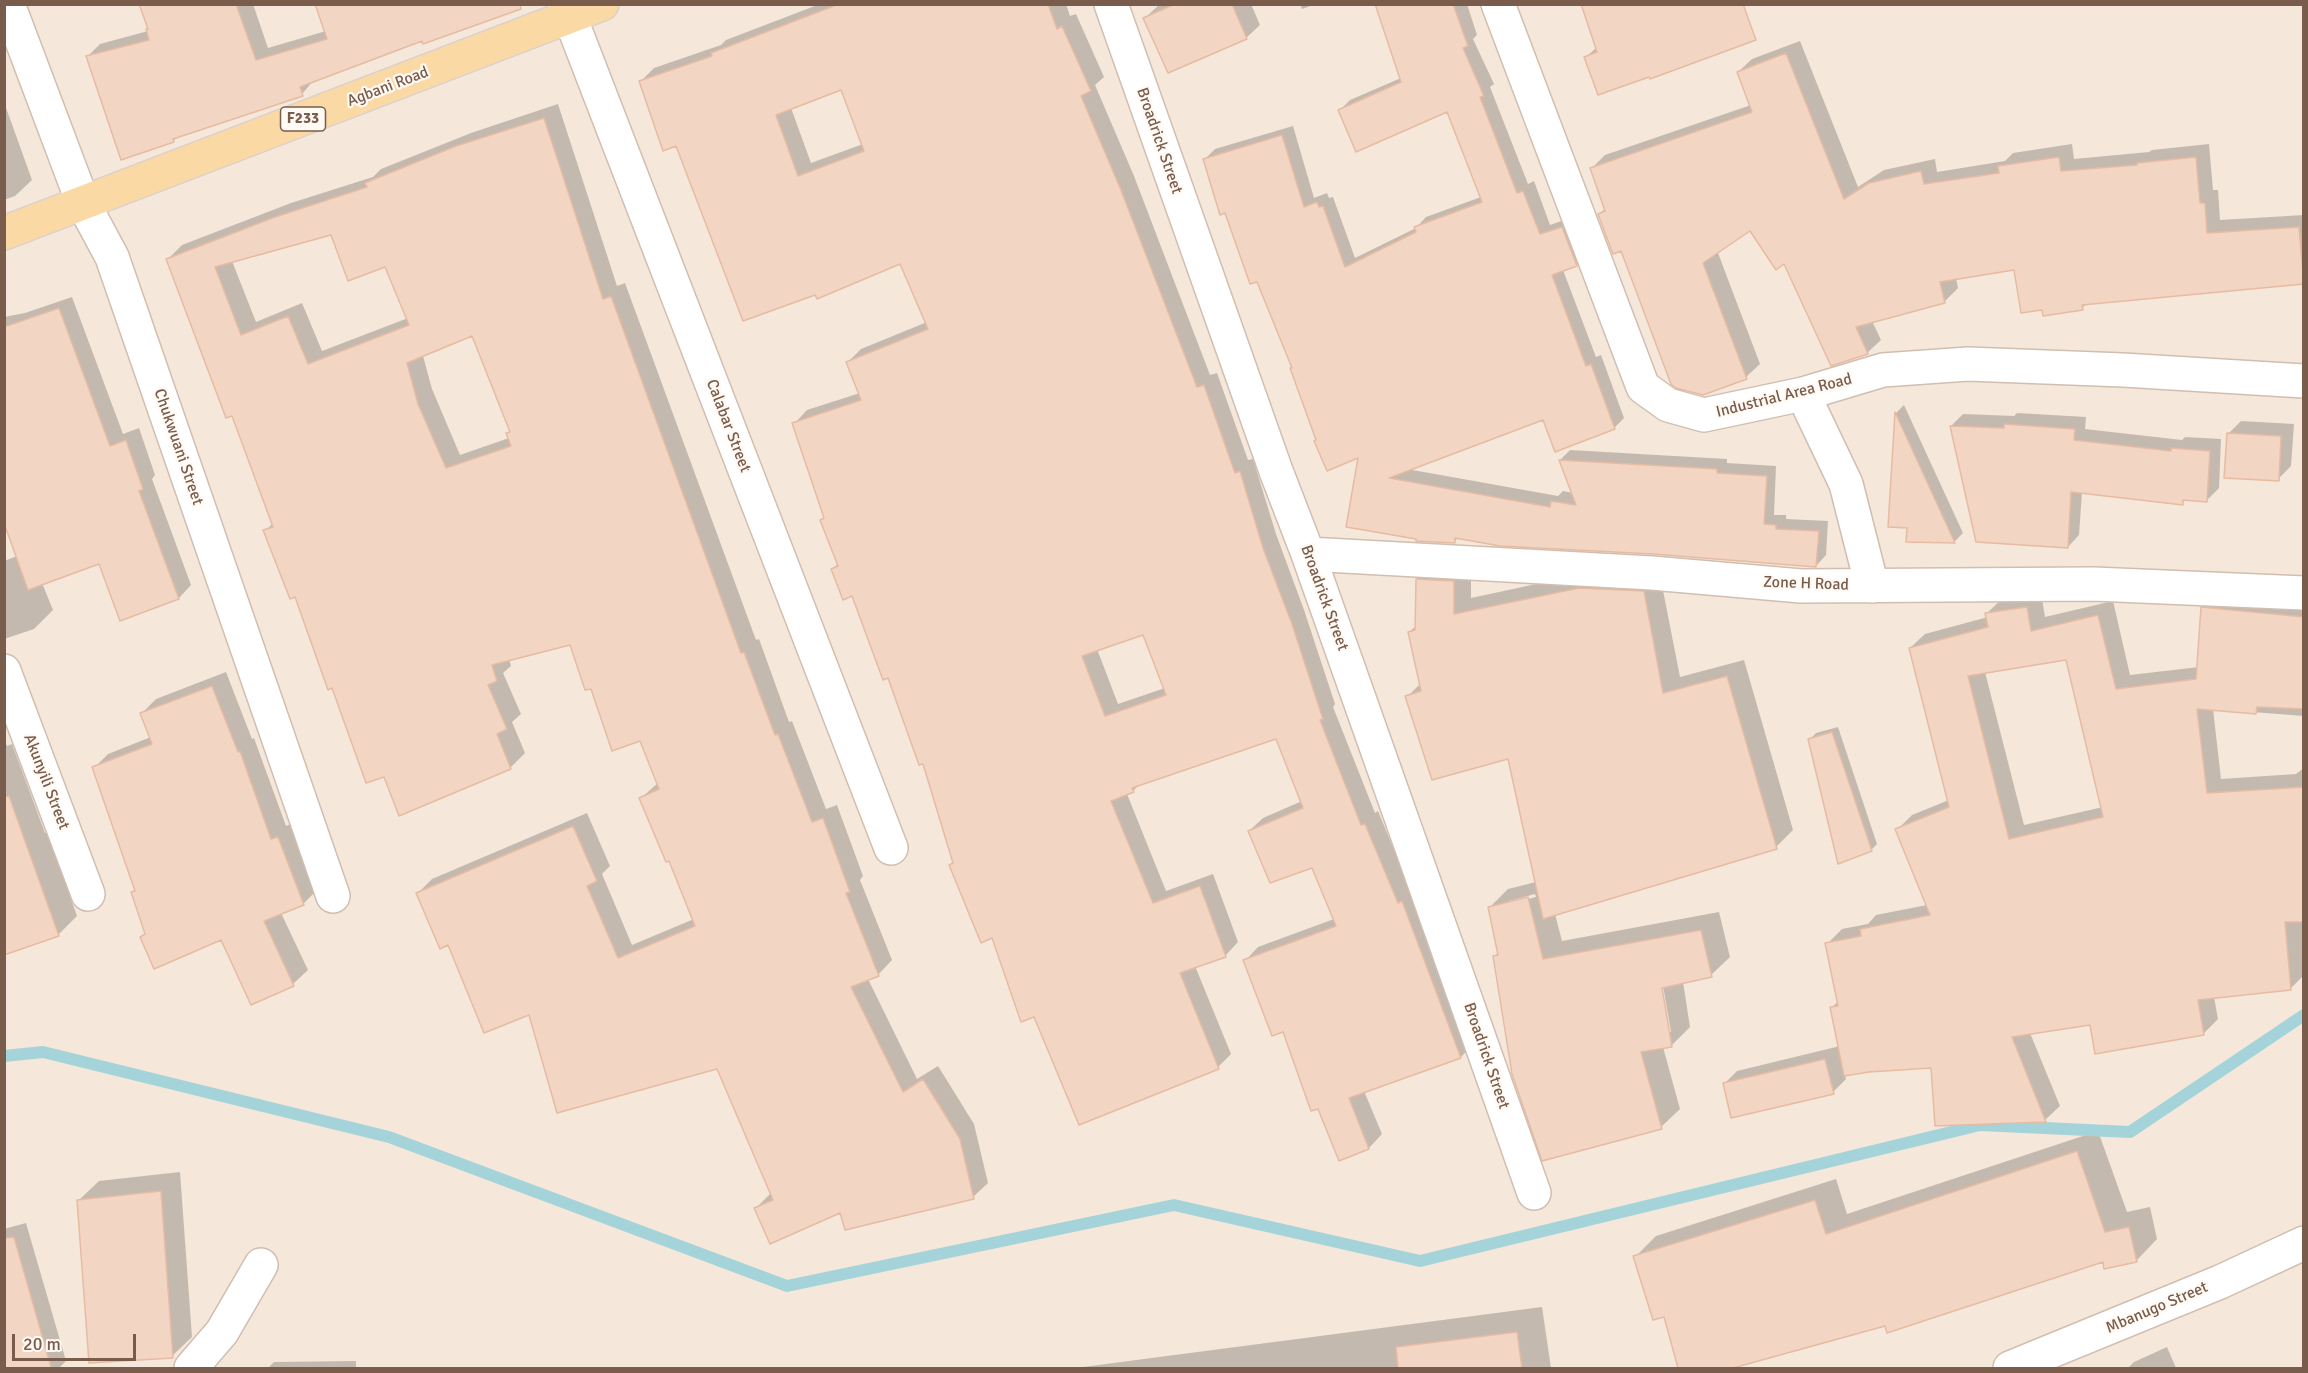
<!DOCTYPE html>
<style>
body{margin:0}
#map{position:relative;width:2308px;height:1373px;overflow:hidden;background:#fdf6ec;font-family:Signika,sans-serif}
canvas{display:block}
.frame{position:absolute;inset:0;border:6px solid #7a5c4d;pointer-events:none}
.scale{position:absolute;left:12px;top:1334px;width:124px;height:27px;box-sizing:border-box;border:3px solid #7a5c4d;border-top:0;padding-left:8px;font-size:18px;line-height:21px;white-space:nowrap;color:#7a5c4d;-webkit-text-stroke:4px #fffaf3;paint-order:stroke}
</style>
<div id="map">
<canvas width="2308" height="1373"></canvas>
<div class="frame"></div>
<div class="scale">20 m</div>
</div>
<script>
const context = document.querySelector('canvas').getContext('2d');
context.lineJoin = 'round';
function paint(path, color) { context.fillStyle = color; context.fill(path, 'evenodd'); }
function trace(path, color, width, dash) { context.strokeStyle = color; context.lineWidth = width; context.lineCap = dash ? 'butt' : 'round'; context.setLineDash(dash || []); context.stroke(path); }
function label(font, color, halo, rows, align = 'center') {
  context.font = font + ' Signika,sans-serif'; context.lineWidth = 4.5; context.setLineDash([]); context.textBaseline = 'middle'; context.strokeStyle = halo; context.fillStyle = color; for (const [text, x, y, turn = 0] of rows) {
    context.save(); context.translate(x, y); context.rotate((+turn || 0) * Math.PI / 180); context.textAlign = isNaN(turn) ? turn : align; if (halo) context.strokeText(text, 0, 0); context.fillText(text, 0, 0); context.restore();
  }
}
paint(new Path2D(`
 M 5,5 L 2303,5 L 2303,1368 L 5,1368 Z`), '#f5e8da');
paint(new Path2D(`
 M 141,4 L 253,4 L 268,48 L 326,31 L 423,39 L 314,80 L 302,94 L 178,136 L 173,141 L 88,56 L 100,44 L 148,31 L 149,28 Z
 M 820,4 L 1066,4 L 1070,16 L 1076,14 L 1104,77 L 1095,85 L 1134,176 L 1210,375 L 1217,373 L 1248,460 L 1253,459 L 1276,534 L 1304,610 L 1335,704 L 1333,707 L 1375,813 L 1378,811 L 1474,1043 L 1461,1057 L 1364,1091 L 1382,1134 L 1369,1148 L 1340,1159 L 1283,1031 L 1245,961 L 1258,947 L 1334,919 L 1313,866 L 1249,831 L 1263,818 L 1302,801 L 1276,737 L 1140,784 L 1133,791 L 1127,794 L 1166,891 L 1213,874 L 1238,942 L 1225,956 L 1195,966 L 1231,1054 L 1218,1067 L 1035,1016 L 992,936 L 950,865 L 954,861 L 924,762 L 853,594 L 832,569 L 839,563 L 822,520 L 825,516 L 794,424 L 807,410 L 860,393 L 848,362 L 861,349 L 927,322 L 901,262 L 677,145 L 641,81 L 654,68 L 721,45 L 726,40 ZM 841,88 L 863,144 L 811,163 L 791,108 ZM 1144,633 L 1165,688 L 1118,704 L 1097,649 Z
 M 1251,4 L 1260,25 L 1246,38 L 1145,18 L 1160,4 Z
 M 1300,4 L 1316,4 L 1302,9 Z
 M 1377,4 L 1467,4 L 1477,35 L 1473,39 L 1494,84 L 1490,87 L 1528,184 L 1534,181 L 1550,225 L 1573,217 L 1587,255 L 1576,265 L 1563,270 L 1596,357 L 1601,355 L 1624,418 L 1614,428 L 1544,418 L 1407,469 L 1558,496 L 1563,491 L 1573,493 L 1560,460 L 1570,450 L 1727,459 L 1727,463 L 1776,466 L 1774,515 L 1786,515 L 1786,519 L 1828,521 L 1826,555 L 1816,566 L 1459,537 L 1454,542 L 1360,456 L 1318,440 L 1294,367 L 1205,159 L 1215,149 L 1293,126 L 1314,198 L 1327,193 L 1329,198 L 1333,197 L 1355,258 L 1416,228 L 1426,217 L 1481,197 L 1448,110 L 1340,110 L 1350,100 L 1401,78 Z
 M 1800,41 L 1858,187 L 1884,170 L 1935,159 L 1937,172 L 2005,161 L 2013,153 L 2072,144 L 2074,159 L 2149,152 L 2152,150 L 2209,144 L 2213,190 L 2218,190 L 2220,220 L 2304,215 L 2304,282 L 2088,303 L 2082,308 L 2044,309 L 2015,268 L 1956,278 L 1958,288 L 1944,302 L 1872,321 L 1881,340 L 1867,353 L 1785,262 L 1750,229 L 1718,253 L 1760,364 L 1746,377 L 1622,249 L 1599,214 L 1606,208 L 1592,168 L 1605,155 L 1751,105 L 1738,72 L 1752,59 Z
 M 1597,47 L 1713,49 L 1586,57 Z
 M 4,102 L 32,180 L 15,196 L 4,200 Z
 M 558,104 L 617,286 L 625,283 L 756,640 L 759,639 L 789,722 L 792,721 L 826,809 L 837,805 L 863,876 L 860,880 L 892,960 L 878,975 L 868,979 L 917,1079 L 938,1066 L 974,1124 L 988,1183 L 973,1197 L 841,1211 L 756,1208 L 771,1193 L 718,1067 L 530,1013 L 449,943 L 418,893 L 432,879 L 587,813 L 610,866 L 602,874 L 632,945 L 694,919 L 670,859 L 641,798 L 658,783 L 640,739 L 591,687 L 571,643 L 509,659 L 511,666 L 503,673 L 521,714 L 512,722 L 525,753 L 510,768 L 385,775 L 333,687 L 296,595 L 265,531 L 273,523 L 233,414 L 168,259 L 182,245 L 291,203 L 373,177 L 381,169 L 471,133 ZM 331,233 L 386,265 L 408,318 L 322,351 L 302,303 L 256,322 L 232,261 ZM 473,334 L 511,431 L 508,434 L 509,438 L 460,455 L 432,389 L 423,356 Z
 M 72,297 L 123,434 L 139,428 L 155,475 L 152,479 L 191,585 L 179,598 L 121,619 L 100,562 L 42,583 L 53,610 L 34,629 L 4,639 L 4,561 L 17,556 L 4,474 L 4,317 L 25,313 Z
 M 1904,405 L 1963,533 L 1954,542 L 1908,527 L 1889,526 L 1896,413 Z
 M 2017,413 L 2086,417 L 2085,429 L 2182,440 L 2185,437 L 2221,439 L 2219,488 L 2207,500 L 2186,499 L 2182,503 L 2082,492 L 2079,535 L 2068,547 L 1978,541 L 1951,426 L 1963,414 L 2014,416 Z
 M 2241,421 L 2294,424 L 2291,466 L 2278,479 L 2228,434 Z
 M 1434,562 L 1471,564 L 1471,598 L 1597,571 L 1660,575 L 1680,677 L 1744,660 L 1793,830 L 1776,847 L 1555,914 L 1562,941 L 1719,912 L 1730,957 L 1711,975 L 1683,982 L 1690,1027 L 1672,1045 L 1663,1047 L 1680,1109 L 1661,1127 L 1495,956 L 1499,951 L 1489,908 L 1508,889 L 1536,882 L 1509,757 L 1407,697 L 1421,683 L 1409,632 L 1417,625 L 1417,579 ZM 1535,894 L 1536,897 L 1509,904 L 1509,901 ZM 1660,980 L 1662,980 L 1671,1032 L 1668,1032 Z
 M 2041,593 L 2045,617 L 2113,601 L 2130,675 L 2199,667 L 2202,608 L 2217,593 L 2304,601 L 2304,716 L 2213,709 L 2221,779 L 2296,774 L 2304,768 L 2304,975 L 2291,988 L 2214,997 L 2218,1019 L 2203,1034 L 2091,1024 L 2030,1033 L 2060,1106 L 2045,1120 L 1933,1066 L 1869,1070 L 1845,1075 L 1846,1079 L 1833,1092 L 1724,1084 L 1737,1071 L 1840,1046 L 1832,1007 L 1839,1001 L 1827,944 L 1842,929 L 1868,924 L 1876,915 L 1927,905 L 1897,830 L 1912,815 L 1949,800 L 1910,648 L 1925,634 L 1988,617 L 1987,613 L 2002,599 ZM 2067,658 L 2103,807 L 2024,825 L 1985,672 Z
 M 226,672 L 252,739 L 254,738 L 286,826 L 293,823 L 318,889 L 304,903 L 281,913 L 308,970 L 293,984 L 252,1003 L 221,938 L 142,937 L 146,932 L 132,893 L 136,889 L 94,768 L 108,754 L 151,737 L 142,713 L 156,699 Z
 M 1838,727 L 1877,844 L 1871,850 L 1810,739 L 1816,733 Z
 M 4,739 L 7,746 L 12,744 L 45,833 L 47,832 L 77,916 L 58,935 L 4,953 Z
 M 2098,1131 L 2127,1212 L 2150,1207 L 2157,1239 L 2136,1261 L 2104,1260 L 1727,1368 L 1680,1368 L 1665,1315 L 1635,1257 L 1656,1236 L 1836,1179 L 1847,1214 Z
 M 180,1172 L 192,1337 L 172,1356 L 79,1200 L 99,1181 Z
 M 26,1223 L 66,1361 L 59,1368 L 4,1368 L 4,1229 Z
 M 1542,1307 L 1551,1368 L 1075,1368 Z
 M 2167,1347 L 2176,1368 L 2128,1368 L 2134,1362 Z
 M 356,1361 L 356,1368 L 268,1368 L 274,1362 Z`), '#0003');
trace(new Path2D(`
 M 4,1056 L 43,1052 L 389,1137 L 787,1286 L 1174,1205 L 1420,1261 L 1980,1125 L 2130,1132 L 2304,1015`), '#a5d3da', 12);
const building = new Path2D(`
 M 139,4 L 236,4 L 256,60 L 327,39 L 315,4 L 520,4 L 521,9 L 423,44 L 422,41 L 300,87 L 303,96 L 173,139 L 174,142 L 121,160 L 86,56 L 149,40 L 146,29 L 148,29 Z
 M 839,4 L 1048,4 L 1057,29 L 1062,26 L 1091,91 L 1081,96 L 1121,190 L 1197,387 L 1204,385 L 1235,473 L 1240,471 L 1263,548 L 1292,624 L 1323,719 L 1320,720 L 1361,825 L 1365,824 L 1398,903 L 1402,901 L 1461,1058 L 1349,1098 L 1369,1149 L 1339,1161 L 1318,1109 L 1311,1111 L 1283,1032 L 1272,1036 L 1243,960 L 1336,926 L 1312,868 L 1270,883 L 1248,831 L 1303,808 L 1276,739 L 1132,788 L 1134,792 L 1111,801 L 1153,903 L 1200,886 L 1226,957 L 1180,973 L 1219,1069 L 1079,1125 L 1034,1017 L 1021,1022 L 992,938 L 981,943 L 949,865 L 953,863 L 923,764 L 919,765 L 888,678 L 883,680 L 852,596 L 843,600 L 831,569 L 838,566 L 820,520 L 824,518 L 792,423 L 861,400 L 846,362 L 928,329 L 900,264 L 817,299 L 815,295 L 743,321 L 676,146 L 663,151 L 639,81 L 712,56 L 711,53 ZM 841,90 L 864,151 L 798,176 L 776,115 ZM 1143,635 L 1166,695 L 1105,716 L 1082,656 Z
 M 1175,4 L 1232,4 L 1247,39 L 1168,73 L 1143,18 Z
 M 1375,4 L 1453,4 L 1468,46 L 1463,48 L 1484,96 L 1480,97 L 1517,193 L 1523,191 L 1540,234 L 1562,227 L 1577,266 L 1552,275 L 1586,366 L 1591,364 L 1615,429 L 1555,452 L 1543,420 L 1389,478 L 1550,507 L 1551,501 L 1576,505 L 1559,460 L 1717,469 L 1717,473 L 1767,476 L 1764,524 L 1776,525 L 1776,529 L 1819,531 L 1816,567 L 1653,554 L 1500,546 L 1455,538 L 1455,543 L 1416,541 L 1416,539 L 1346,527 L 1358,458 L 1327,471 L 1314,441 L 1316,440 L 1290,368 L 1292,368 L 1257,282 L 1250,284 L 1225,213 L 1220,215 L 1203,159 L 1282,135 L 1304,207 L 1317,202 L 1319,207 L 1323,206 L 1345,267 L 1416,232 L 1414,227 L 1482,202 L 1447,112 L 1356,152 L 1338,110 L 1401,82 Z
 M 1581,4 L 1743,4 L 1756,40 L 1650,79 L 1649,77 L 1598,95 L 1584,57 L 1597,52 Z
 M 1786,53 L 1844,199 L 1869,183 L 1921,171 L 1924,184 L 1999,173 L 1998,166 L 2059,157 L 2061,171 L 2137,165 L 2137,163 L 2196,157 L 2200,203 L 2205,203 L 2207,233 L 2299,227 L 2304,284 L 2082,305 L 2083,310 L 2043,316 L 2042,310 L 2021,313 L 2014,270 L 1940,282 L 1945,303 L 1856,327 L 1868,354 L 1831,366 L 1784,264 L 1776,270 L 1750,231 L 1703,263 L 1747,379 L 1703,395 L 1676,388 L 1671,384 L 1621,251 L 1613,254 L 1598,214 L 1605,211 L 1590,168 L 1752,112 L 1737,72 Z
 M 544,118 L 603,299 L 611,296 L 741,653 L 744,652 L 775,735 L 778,734 L 812,822 L 823,818 L 850,892 L 846,893 L 879,976 L 851,987 L 903,1092 L 923,1079 L 960,1139 L 974,1199 L 845,1230 L 840,1213 L 770,1244 L 754,1208 L 773,1200 L 717,1069 L 557,1113 L 529,1015 L 484,1033 L 448,945 L 440,949 L 416,893 L 573,826 L 597,881 L 587,886 L 618,958 L 695,926 L 669,861 L 666,862 L 639,798 L 659,789 L 640,741 L 612,751 L 591,689 L 585,690 L 570,645 L 492,665 L 497,681 L 488,685 L 507,729 L 497,734 L 511,769 L 399,816 L 384,777 L 366,783 L 332,688 L 328,690 L 295,597 L 290,599 L 263,530 L 273,527 L 232,416 L 226,418 L 166,259 L 275,217 L 367,187 L 365,183 L 456,146 ZM 331,235 L 348,281 L 385,267 L 409,325 L 308,364 L 288,316 L 241,335 L 215,267 ZM 472,336 L 510,432 L 506,433 L 511,446 L 446,468 L 418,404 L 407,363 Z
 M 59,308 L 110,446 L 126,440 L 143,489 L 139,491 L 179,599 L 120,621 L 99,564 L 28,590 L 4,523 L 4,327 Z
 M 1895,412 L 1955,543 L 1906,542 L 1907,528 L 1888,527 Z
 M 2004,424 L 2075,429 L 2074,440 L 2171,451 L 2171,448 L 2210,451 L 2207,502 L 2183,500 L 2183,505 L 2071,492 L 2068,548 L 1976,542 L 1950,426 L 2004,428 Z
 M 2227,433 L 2281,436 L 2279,481 L 2224,478 Z
 M 1416,579 L 1454,581 L 1454,614 L 1579,588 L 1644,591 L 1663,693 L 1727,676 L 1777,849 L 1543,919 L 1508,759 L 1432,780 L 1405,696 L 1421,691 L 1408,632 L 1415,630 Z
 M 2027,607 L 2031,631 L 2098,615 L 2116,689 L 2196,679 L 2201,607 L 2304,617 L 2304,709 L 2257,707 L 2256,714 L 2197,709 L 2207,793 L 2304,787 L 2304,922 L 2285,922 L 2291,990 L 2198,1000 L 2204,1035 L 2095,1054 L 2090,1025 L 2012,1037 L 2046,1122 L 1935,1126 L 1931,1068 L 1869,1072 L 1844,1076 L 1830,1007 L 1838,1006 L 1825,943 L 1861,936 L 1860,929 L 1930,915 L 1895,829 L 1949,807 L 1909,648 L 1988,627 L 1985,613 ZM 2066,660 L 2103,817 L 2009,839 L 1968,676 Z
 M 212,686 L 238,752 L 240,751 L 271,839 L 278,837 L 304,905 L 264,921 L 294,986 L 251,1005 L 221,940 L 154,969 L 140,937 L 145,934 L 131,892 L 135,891 L 92,767 L 152,744 L 140,713 Z
 M 1832,732 L 1872,851 L 1838,864 L 1808,739 Z
 M 9,796 L 59,936 L 4,955 L 4,797 Z
 M 1528,897 L 1543,959 L 1701,930 L 1712,977 L 1662,988 L 1672,1047 L 1641,1052 L 1662,1129 L 1542,1161 L 1512,1074 L 1493,956 L 1498,955 L 1488,907 Z
 M 1825,1059 L 1834,1094 L 1731,1118 L 1723,1083 Z
 M 2077,1151 L 2105,1232 L 2129,1227 L 2137,1262 L 2104,1269 L 2103,1262 L 1887,1333 L 1885,1326 L 1733,1368 L 1678,1368 L 1664,1317 L 1653,1320 L 1633,1256 L 1815,1200 L 1826,1234 Z
 M 161,1191 L 173,1358 L 89,1363 L 77,1200 Z
 M 14,1237 L 51,1367 L 52,1368 L 4,1368 L 4,1238 Z
 M 1517,1332 L 1522,1368 L 1398,1368 L 1396,1347 Z`);
paint(building, '#f3d5c3');
trace(building, '#e6bba3', 1.5);
const minor = new Path2D(`
 M 8,4 L 83,203 L 112,257 L 333,896
 M 565,4 L 891,848
 M 1111,4 L 1276,471 L 1308,554 L 1534,1193
 M 1498,4 L 1643,387 L 1668,405 L 1704,415 L 1803,394 L 1883,370 L 1968,364 L 2123,370 L 2304,381
 M 1803,394 L 1846,484 L 1872,586
 M 1308,554 L 1652,573 L 1801,586 L 2094,584 L 2304,593
 M 4,671 L 88,894
 M 191,1368 L 222,1332 L 261,1265
 M 2010,1368 L 2220,1282 L 2304,1243`);
const major = new Path2D(`
 M 4,233 L 602,4`);
trace(minor, '#d1beb0', 36);
trace(major, '#dad1cd', 36);
trace(minor, '#fff', 33);
trace(major, '#fbd9a5', 33);
for (const [x, y, w] of [
 [303,119,45]
]) { const box = new Path2D(); box.roundRect(x - w / 2, y - 12, w, 24, 4.5); context.fillStyle = '#fffaf3'; context.fill(box); trace(box, '#7a5c4d', 1.5); }
label('bold 15px', '#7a5c4d', null, [
 ["F233",303,119]
]);
label('16px', '#7a5c4d', '#fffaf3', [
 ["Agbani Road",388,87,-21],
 ["Broadrick Street",1159,141,71],
 ["Industrial Area Road",1784,396,-14],
 ["Calabar Street",728,426,69],
 ["Chukwuani Street",178,447,71],
 ["Zone H Road",1806,584,2],
 ["Broadrick Street",1324,598,70],
 ["Akunyili Street",46,782,69],
 ["Broadrick Street",1486,1056,71],
 ["Mbanugo Street",2157,1308,-23]
]);
</script>
